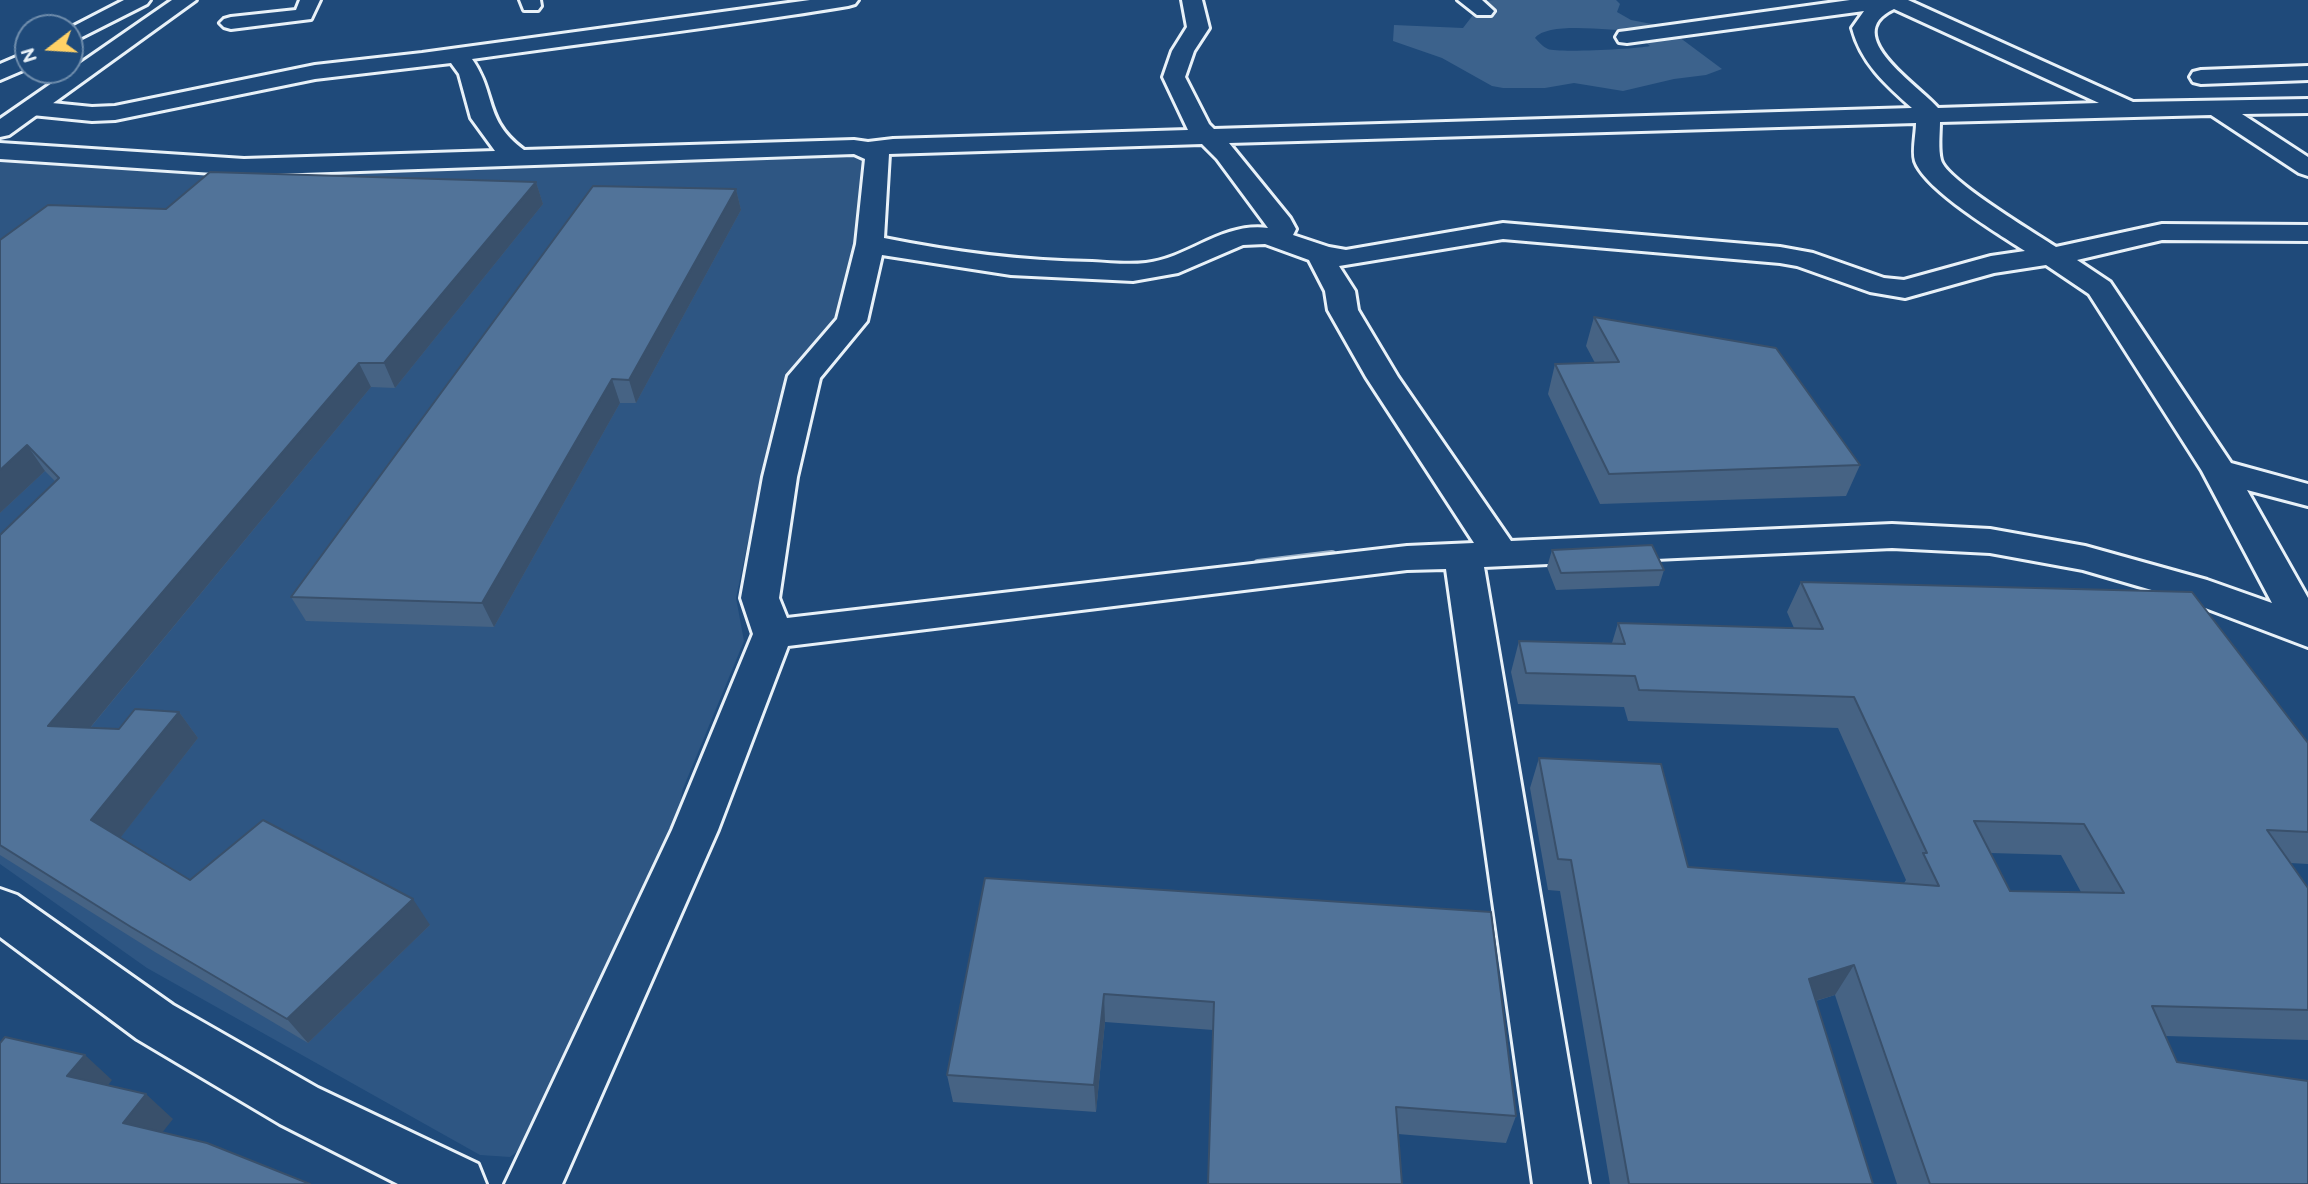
<!DOCTYPE html>
<style>
body{margin:0}
#map{position:relative;width:2308px;height:1184px;overflow:hidden;background:#1f4a7a;font-family:"Balsamiq Sans",sans-serif}
canvas{display:block}
.north{position:absolute;left:14px;top:14px;width:70px;height:70px;box-sizing:border-box;background:#1f4a7a;border:2px solid #6f8dac;border-radius:50%;rotate:253deg;font-size:19px;font-weight:700;line-height:28px;text-align:center;color:#e8f1f8}
.north::after{content:'';display:block;margin:auto;width:24px;height:32px;background:#ffd166;clip-path:polygon(50% 0,100% 100%,50% 72%,0 100%)}
</style>
<div id="map">
<canvas width="2308" height="1184"></canvas>
<div class="north">N</div>
</div>
<script>
const context = document.querySelector('canvas').getContext('2d');
context.lineJoin = 'round';
function paint(path, color) { context.fillStyle = color; context.fill(path, 'evenodd'); }
function trace(path, color, width, dash) { context.strokeStyle = color; context.lineWidth = width; context.lineCap = dash ? 'butt' : 'round'; context.setLineDash(dash || []); context.stroke(path); }
paint(new Path2D(`
 M 853,155 L 865,158 L 862,247 L 837,319 L 787,379 L 775,413 L 736,598 L 744,641 L 682,791 L 678,829 L 531,1141 L 510,1157 L 480,1155 L 147,968 L 0,864 L 0,158 L 212,175 L 274,175 Z`), '#2e5683');
paint(new Path2D(`
 M 1494,0 L 1616,0 L 1620,4 L 1617,12 L 1631,20 L 1662,26 C 1655,28 1647,31 1640,31 C 1618,32 1549,20 1535,38 C 1539,42 1543,47 1548,49 C 1557,53 1638,49 1650,46 L 1643,40 L 1671,35 L 1679,37 L 1722,69 L 1706,75 L 1674,79 L 1623,91 L 1574,83 L 1545,88 L 1503,88 L 1492,86 L 1442,58 L 1393,41 L 1394,25 L 1463,28 L 1473,15 L 1462,3 Z`), '#3c628c');
trace(new Path2D(`
 M 1258,564 L 1332,555`), '#9ab0c7', 10);
const minor = new Path2D(`
 M 124,0 L 150,0 L 147,4 L 70,43 L 70,28 Z
 M 300,0 L 320,0 L 311,19 L 231,29 L 224,27 L 220,23 L 224,19 L 231,17 L 296,10 Z
 M 520,0 L 540,0 L 541,6 L 538,10 L 524,10 Z
 M 810,0 L 858,0 L 855,4 L 848,6 C 723,27 597,41 472,59 C 497,95 483,119 524,150 L 854,140 L 868,142 L 893,139 L 1188,130 L 1163,77 L 1172,51 L 1187,27 L 1182,0 L 1202,0 L 1209,28 L 1194,51 L 1185,77 L 1209,124 L 1214,129 L 1912,108 C 1886,85 1861,63 1852,28 L 1864,11 L 1627,43 L 1619,42 L 1616,37 L 1619,32 L 1627,31 L 1850,0 L 1908,0 L 2133,102 L 2308,99 L 2308,113 L 2242,114 L 2308,157 L 2308,176 L 2299,173 L 2211,115 L 1940,122 C 1940,133 1938,149 1941,160 C 1946,180 2035,233 2056,247 L 2162,224 L 2308,225 L 2308,241 L 2162,240 L 2077,260 L 2110,282 L 2231,463 L 2308,484 L 2308,506 L 2247,490 L 2308,598 L 2308,647 L 2179,598 L 2083,570 L 1990,553 L 1892,548 L 1484,567 L 1589,1184 L 1533,1184 L 1446,569 L 1407,570 L 788,646 L 718,830 L 562,1184 L 505,1184 L 672,830 L 753,634 L 741,598 L 763,477 L 788,376 L 837,319 L 856,244 L 865,159 L 854,154 L 244,175 L 0,159 L 0,143 L 244,159 L 495,151 L 471,118 L 459,74 L 451,63 L 315,79 L 115,120 L 92,121 L 32,115 L 24,113 L 20,108 L 24,103 L 32,101 L 92,107 L 115,106 L 315,65 L 422,53 ZM 1894,9 L 2099,103 L 1938,108 C 1920,86 1838,35 1894,9 ZM 1916,123 C 1916,134 1912,151 1915,161 C 1925,190 1999,234 2025,251 L 1991,256 L 1904,280 L 1884,278 L 1813,253 L 1780,247 L 1503,223 L 1346,250 L 1329,247 L 1293,235 L 1296,229 L 1290,218 L 1229,143 ZM 1202,144 L 1217,159 L 1268,228 C 1222,222 1189,258 1146,263 C 1128,265 1110,263 1092,262 C 1022,261 953,252 884,238 L 889,154 ZM 1503,239 L 1780,263 L 1797,266 L 1870,292 L 1905,298 L 1994,273 L 2046,265 L 2089,294 L 2202,471 L 2272,603 L 2207,580 L 2085,546 L 1990,529 L 1892,524 L 1511,541 L 1398,377 L 1358,310 L 1355,291 L 1339,266 ZM 1265,244 L 1309,260 L 1325,291 L 1328,310 L 1366,377 L 1474,543 L 1407,546 L 787,618 L 779,598 L 797,477 L 820,378 L 867,321 L 882,255 L 1011,275 L 1133,281 L 1178,273 L 1243,245 Z
 M 1458,0 L 1482,0 L 1494,11 L 1491,15 L 1477,15 Z
 M 28,52 L 28,68 L 0,80 L 0,64 Z
 M 2308,66 L 2308,80 L 2201,84 L 2193,82 L 2190,77 L 2193,72 L 2201,70 Z`);
const tertiary = new Path2D(`
 M 0,889 L 17,895 L 173,1005 L 318,1088 L 478,1164 L 486,1184 L 398,1184 L 280,1124 L 137,1039 L 0,937 Z`);
const secondary = new Path2D(`
 M 172,0 L 196,0 L 9,135 L 0,137 L 0,119 Z`);
trace(minor, '#e8f1f8', 6);
trace(tertiary, '#e8f1f8', 6);
trace(secondary, '#e8f1f8', 6);
paint(minor, '#1f4a7a');
paint(tertiary, '#1f4a7a');
paint(secondary, '#1f4a7a');
paint(new Path2D(`
 M 536,182 L 543,204 L 395,388 L 371,387 L 91,727 L 119,729 L 179,712 L 198,738 L 120,838 L 190,880 L 430,925 L 308,1043 L 155,952 L 0,855 L 0,535 L 55,481 L 45,471 L 0,513 L 0,240 L 166,209 Z
 M 736,189 L 741,210 L 636,403 L 620,403 L 494,627 L 306,621 L 291,597 Z
 M 1594,317 L 1860,465 L 1846,496 L 1600,504 L 1548,394 L 1555,364 L 1595,363 L 1586,346 Z
 M 1552,550 L 1664,570 L 1659,586 L 1556,590 L 1547,567 Z
 M 1801,582 L 2308,743 L 2308,864 L 2290,863 L 2308,888 L 2308,1040 L 2165,1036 L 2177,1062 L 2308,1184 L 1897,1184 L 1835,995 L 1816,1001 L 1873,1184 L 1610,1184 L 1560,891 L 1548,890 L 1530,788 L 1539,758 L 1688,867 L 1904,883 L 1906,880 L 1838,728 L 1628,721 L 1624,707 L 1518,704 L 1511,672 L 1519,641 L 1612,643 L 1618,623 L 1794,628 L 1787,612 ZM 1990,853 L 2061,855 L 2081,892 L 2010,891 Z
 M 985,878 L 1516,1116 L 1506,1143 L 1398,1134 L 1402,1184 L 1208,1184 L 1213,1030 L 1105,1022 L 1096,1112 L 953,1102 L 947,1075 Z`), '#466384');
paint(new Path2D(`
 M 536,182 L 543,204 L 395,388 L 384,363 Z
 M 736,189 L 741,210 L 636,403 L 629,380 Z
 M 359,363 L 371,387 L 70,752 L 48,726 Z
 M 612,379 L 620,403 L 494,627 L 482,603 Z
 M 27,445 L 45,471 L 0,513 L 0,470 Z
 M 179,712 L 198,738 L 114,846 L 91,820 Z
 M 413,899 L 430,925 L 308,1043 L 287,1019 Z
 M 1854,965 L 1835,995 L 1791,1008 L 1809,979 Z
 M 1104,994 L 1105,1022 L 1096,1112 L 1094,1085 Z
 M 85,1055 L 112,1080 L 96,1101 L 67,1076 Z
 M 146,1094 L 173,1119 L 150,1148 L 123,1123 Z`), '#39506b');
const building = new Path2D(`
 M 210,172 L 536,182 L 384,363 L 359,363 L 48,726 L 119,729 L 135,709 L 179,712 L 91,820 L 190,880 L 263,820 L 413,899 L 287,1019 L 131,927 L 0,845 L 0,535 L 59,478 L 27,445 L 0,470 L 0,240 L 48,205 L 166,209 Z
 M 593,186 L 736,189 L 629,380 L 612,379 L 482,603 L 291,597 Z
 M 1594,317 L 1776,348 L 1860,465 L 1609,474 L 1555,364 L 1619,362 Z
 M 1652,545 L 1664,570 L 1561,573 L 1552,550 Z
 M 1801,582 L 2192,592 L 2308,743 L 2308,832 L 2267,830 L 2308,888 L 2308,1010 L 2152,1006 L 2177,1062 L 2308,1081 L 2308,1184 L 1930,1184 L 1854,965 L 1809,979 L 1873,1184 L 1629,1184 L 1571,860 L 1558,859 L 1539,758 L 1661,764 L 1688,867 L 1939,886 L 1923,853 L 1927,853 L 1854,697 L 1639,690 L 1635,676 L 1526,673 L 1519,641 L 1625,644 L 1618,623 L 1823,629 ZM 1974,821 L 2084,824 L 2124,893 L 2010,891 Z
 M 985,878 L 1491,912 L 1516,1116 L 1396,1107 L 1402,1184 L 1208,1184 L 1214,1002 L 1104,994 L 1094,1085 L 947,1075 Z
 M 5,1037 L 85,1055 L 67,1076 L 146,1094 L 123,1123 L 207,1143 L 310,1184 L 0,1184 L 0,1043 Z`);
paint(building, '#517399');
trace(building, '#39506b', 2);
</script>
